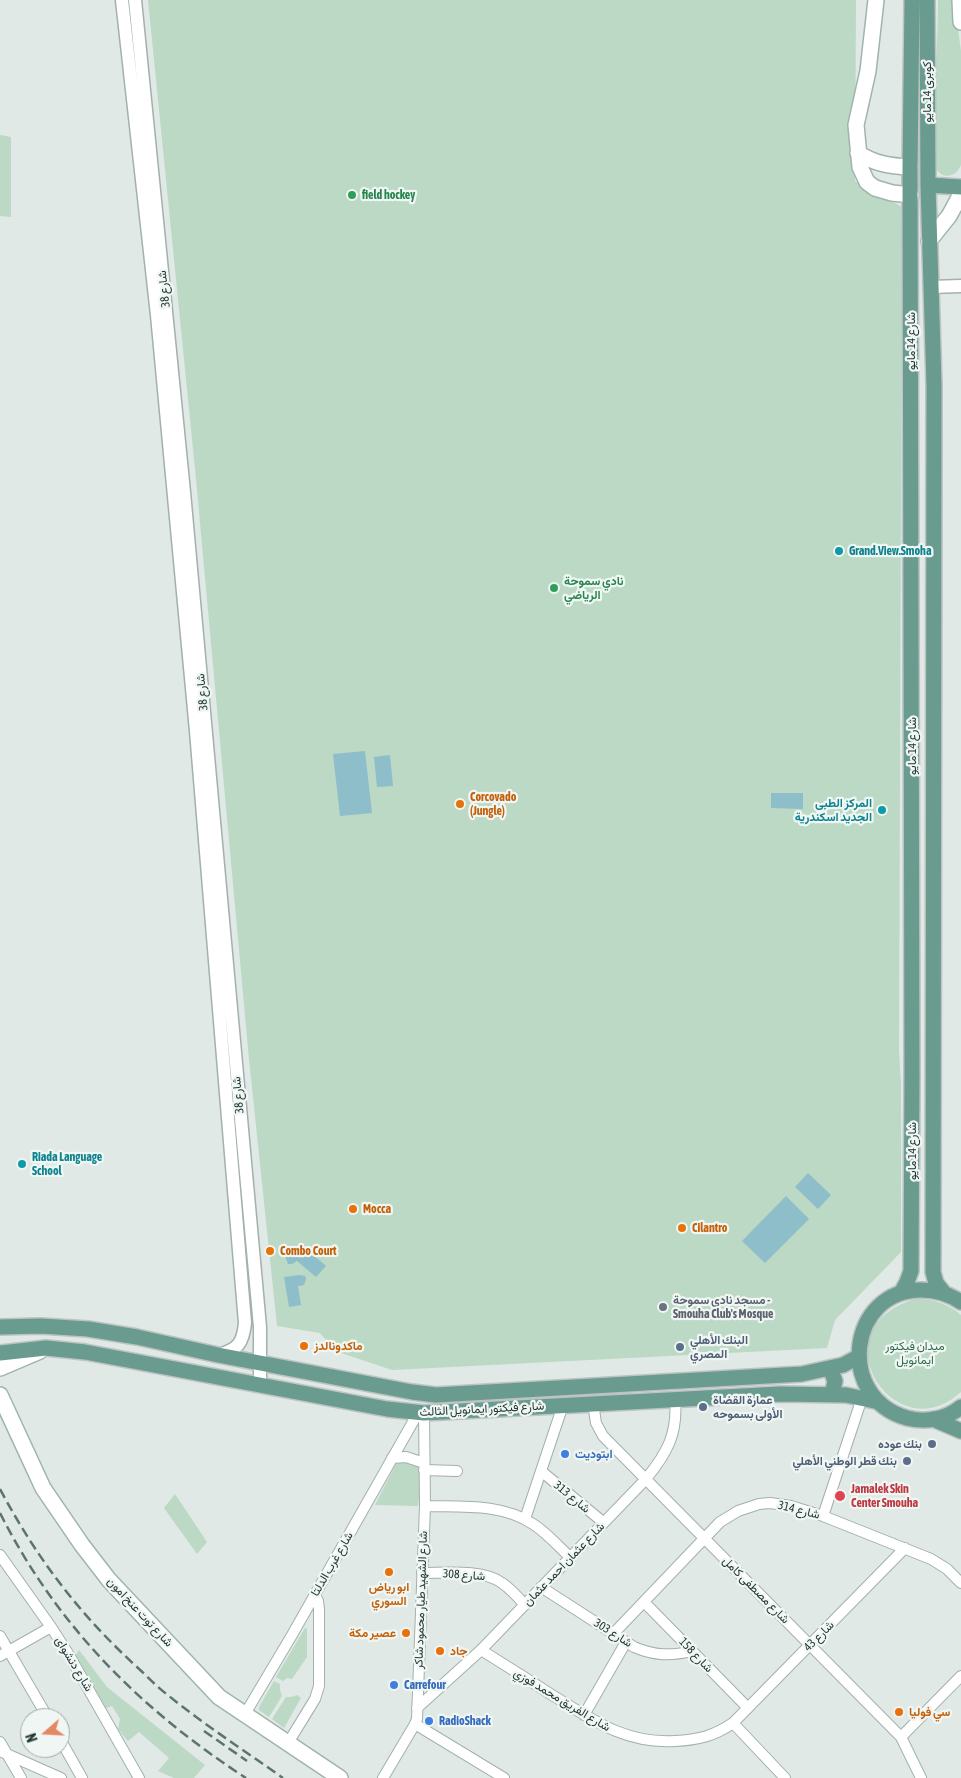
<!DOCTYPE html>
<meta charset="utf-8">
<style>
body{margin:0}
#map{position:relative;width:961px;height:1778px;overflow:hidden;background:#e0e9e5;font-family:"Asap Condensed",sans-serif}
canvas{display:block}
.north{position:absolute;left:20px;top:1708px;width:50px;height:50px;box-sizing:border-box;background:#f0f6f3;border:1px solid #9eaaa6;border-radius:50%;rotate:251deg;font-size:14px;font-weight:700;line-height:20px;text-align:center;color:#223833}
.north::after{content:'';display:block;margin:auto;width:18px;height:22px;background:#e48763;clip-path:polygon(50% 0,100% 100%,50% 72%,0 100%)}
</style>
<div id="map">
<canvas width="961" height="1778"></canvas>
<div class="north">N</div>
</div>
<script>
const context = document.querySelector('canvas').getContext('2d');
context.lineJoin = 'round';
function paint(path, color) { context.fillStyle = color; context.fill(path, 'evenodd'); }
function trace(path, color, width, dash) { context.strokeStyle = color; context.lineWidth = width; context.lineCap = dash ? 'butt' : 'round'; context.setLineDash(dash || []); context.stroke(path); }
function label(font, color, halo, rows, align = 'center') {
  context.font = font + ' "Asap Condensed",Vazirmatn,sans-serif'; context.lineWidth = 4.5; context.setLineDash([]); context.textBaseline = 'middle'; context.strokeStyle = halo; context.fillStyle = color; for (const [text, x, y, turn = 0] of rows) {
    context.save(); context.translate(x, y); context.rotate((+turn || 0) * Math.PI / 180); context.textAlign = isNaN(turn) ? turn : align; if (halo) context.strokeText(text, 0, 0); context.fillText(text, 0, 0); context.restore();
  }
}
paint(new Path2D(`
 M 148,0 L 856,0 L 855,181 L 902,207 L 899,1050 L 901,1085 L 901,1252 L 835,1320 L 827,1348 L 392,1370 L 335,1351 L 320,1333 L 277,1326 L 249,1059 L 196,479 Z
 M 938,0 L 954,0 L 961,51 L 961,165 C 959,169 956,174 951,175 C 946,177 940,175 937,170 C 929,156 935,118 936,101 C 936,88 935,75 936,62 C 937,41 938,21 938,0 Z
 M 0,135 L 11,137 L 11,217 L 0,216 Z
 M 915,1299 C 934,1299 946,1303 961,1315 L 961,1392 C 895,1453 815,1329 915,1299 Z
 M 413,1461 L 420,1468 L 420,1489 L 418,1506 L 375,1505 L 397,1462 Z
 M 175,1494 L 207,1542 L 197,1554 L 164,1508 Z
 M 305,1628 L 307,1629 L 307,1657 L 292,1679 L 287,1678 L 283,1681 L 276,1677 Z
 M 79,1650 L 107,1687 L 205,1765 L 194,1778 L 174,1778 L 158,1771 L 169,1758 L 139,1732 L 128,1741 L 118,1729 L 120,1719 L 112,1706 L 106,1708 L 76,1655 Z
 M 274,1681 L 280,1684 L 280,1690 L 282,1696 L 269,1717 L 259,1710 L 259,1707 Z
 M 297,1695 L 301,1698 L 284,1728 L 272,1719 L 286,1697 L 291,1697 Z`), '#bbd9c4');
paint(new Path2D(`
 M 365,751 L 372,813 L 340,816 L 333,754 Z
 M 390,755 L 393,786 L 377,787 L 374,757 Z
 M 771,793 L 803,793 L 803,809 L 771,808 Z
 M 808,1173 L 831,1195 L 818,1209 L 795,1187 Z
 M 786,1196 L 809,1219 L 765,1263 L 742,1241 Z
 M 302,1245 L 326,1266 L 316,1277 L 297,1261 L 292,1264 L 288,1264 L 285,1256 L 288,1253 L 294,1253 Z
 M 299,1275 L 305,1276 L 306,1279 L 304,1285 L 298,1286 L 301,1305 L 289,1307 L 284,1277 Z`), '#8dbeca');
const minor = new Path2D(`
 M 593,1403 L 596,1423 L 603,1436 L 901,1737 L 921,1778
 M 392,1458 L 406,1457 L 424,1463
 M 424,1470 L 457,1471
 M 541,1471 L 603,1522
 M 425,1506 C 461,1507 501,1503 533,1524 C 547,1533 558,1546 570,1557
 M 823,1516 L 862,1398
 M 525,1519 L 563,1405
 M 0,1555 L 51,1627 L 69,1655 L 139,1778
 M 422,1573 C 446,1573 483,1569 502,1583 C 511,1589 518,1597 525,1605
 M 541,1587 L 634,1647 C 655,1656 671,1656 692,1651
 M 644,1602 L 748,1708
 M 613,1634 L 720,1522 L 738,1511 L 759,1504 L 770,1503 L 791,1506 L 823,1516 L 931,1559 L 947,1569 L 961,1583
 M 0,1636 L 48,1718
 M 481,1650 C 505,1665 529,1680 552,1695 C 593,1720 625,1744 675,1741 C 698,1740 714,1736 733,1723 L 905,1548
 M 0,1656 L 51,1627
 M 417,1708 L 481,1650 L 646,1479 C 667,1453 678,1434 675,1399
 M 245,1714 L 292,1635 L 418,1413
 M 584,1715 L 626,1642
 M 733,1723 L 785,1778
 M 415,1724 L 504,1778
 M 901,1737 L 961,1676
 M 60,1739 L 82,1778
 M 0,1742 L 21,1778
 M 288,1743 L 315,1699 L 319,1686 L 319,1609 L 318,1601 L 315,1595
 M 0,1751 L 61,1778
 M 383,1778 L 415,1724 L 417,1719 L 425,1506 L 424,1413`);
const tertiary = new Path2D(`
 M 122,0 L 157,315 L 196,731 L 245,1323 C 243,1343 238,1350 218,1355
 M 135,0 L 184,492 L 260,1327 L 260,1384
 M 931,287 L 961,286`);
const secondary = new Path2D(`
 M 876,0 L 868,71 L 856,125 L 860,167 L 867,182 L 875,188 L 892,193 L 911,195
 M 960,0 L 961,22
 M 858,153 C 875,164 890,166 910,167
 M 929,241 L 949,216 L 961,194
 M 0,1368 L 40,1351
 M 0,1395 L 43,1488 L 82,1545 L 109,1580 L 219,1697 L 340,1778`);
const primary = new Path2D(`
 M 927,0 L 928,185 L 934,385 L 933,1272 L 936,1283 L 944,1293
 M 928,185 L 961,187
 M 901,1293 L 907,1282 L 911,1271 L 912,1074 L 910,167 L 912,0
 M 961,1302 C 949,1294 936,1290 922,1290 C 848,1289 835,1398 907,1418 C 926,1423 946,1419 961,1407
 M 0,1327 L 41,1326 L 88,1329 L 137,1337 L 218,1355 L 412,1392 L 436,1395 L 802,1374 L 843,1365 L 858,1357
 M 0,1353 L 46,1348 L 85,1352 L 387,1409 L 424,1413 L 780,1394 L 846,1395 L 879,1402
 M 830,1368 L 835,1381 L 832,1395
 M 933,1419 L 961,1431`);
trace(minor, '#a3b0ac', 12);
trace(tertiary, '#a3b0ac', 15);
trace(secondary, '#a0b4ad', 18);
trace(primary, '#bdc3c2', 18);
trace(minor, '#fff', 10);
trace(tertiary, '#fff', 12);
trace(secondary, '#fff', 15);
trace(primary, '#699b8f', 15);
trace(new Path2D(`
 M 0,1489 C 37,1559 80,1615 138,1668 C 149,1678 158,1688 169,1696 C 206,1726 245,1751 283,1778
 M 0,1513 C 57,1626 141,1710 246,1778
 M 204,1731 L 247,1761`), '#5d746e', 2.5, [10, 5]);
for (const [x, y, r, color] of [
 [352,195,5,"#2e9e5b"],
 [839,551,5,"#0f9aa8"],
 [554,588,5,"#2e9e5b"],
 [460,804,5,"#e8710a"],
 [882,810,5,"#0f9aa8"],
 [22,1164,5,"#0f9aa8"],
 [353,1209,5,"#e8710a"],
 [682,1228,5,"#e8710a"],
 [270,1251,5,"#e8710a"],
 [663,1307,5,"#6b7280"],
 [304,1346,5,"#e8710a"],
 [680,1347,5,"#5c6f8a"],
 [703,1407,5,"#5c6f8a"],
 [932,1444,5,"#5c6f8a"],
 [565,1454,5,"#3f7fe0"],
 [907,1461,5,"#5c6f8a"],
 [840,1496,6,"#e0444e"],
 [389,1572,5,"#e8710a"],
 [406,1633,5,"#e8710a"],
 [440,1651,5,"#e8710a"],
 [394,1685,5,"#3f7fe0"],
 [899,1712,5,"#e8710a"],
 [429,1721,5,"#3f7fe0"]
]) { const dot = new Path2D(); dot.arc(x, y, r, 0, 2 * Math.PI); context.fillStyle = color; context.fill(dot); trace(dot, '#f0f6f3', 2); }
label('12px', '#223833', '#f0f6f3', [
 ["كوبرى 14 مايو",927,92,-90],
 ["شارع 38",164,289,-96],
 ["شارع 14 مايو",911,341,-90],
 ["شارع 38",202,692,-95],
 ["شارع 14 مايو",912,746,-90],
 ["شارع 38",238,1095,-95],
 ["شارع 14 مايو",912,1151,-90],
 ["شارع فيكتور ايمانويل الثالث",482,1409,-3],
 ["شارع 313",572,1497,39],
 ["شارع 314",799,1510,14],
 ["شارع غرب الدلتا",332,1564,-60],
 ["شارع عثمان احمد عثمان",564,1564,-46],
 ["شارع 308",464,1575,4],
 ["شارع مصطفى كامل",756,1590,45],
 ["شارع الشهيد طيار محمود شاكر",421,1600,-88],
 ["شارع توت عنخ امون",140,1612,47],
 ["شارع 303",613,1633,32],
 ["شارع 43",819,1636,-45],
 ["شارع 158",696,1655,46],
 ["شارع دنشواى",74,1664,59],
 ["شارع الفريق محمد فوزي",562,1700,31]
]);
label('bold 12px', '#27864d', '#f0f6f3', [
 ["field hockey",362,195],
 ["نادي سموحة",564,581],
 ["الرياضي",564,595]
], 'left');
label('bold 12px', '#0d838f', '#f0f6f3', [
 ["Grand.View.Smoha",849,551],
 ["المركز الطبى",872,803,"right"],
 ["الجديد اسكندرية",872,817,"right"],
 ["Riada Language",32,1157],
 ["School",32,1171]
], 'left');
label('bold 12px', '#c56008', '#f0f6f3', [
 ["Corcovado",470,797],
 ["(Jungle)",470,811],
 ["Mocca",363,1209],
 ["Cilantro",692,1228],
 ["Combo Court",280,1251],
 ["ماكدونالدز",314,1346],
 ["ابو رياض",389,1587,"center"],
 ["السوري",389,1601,"center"],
 ["عصير مكة",396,1633,"right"],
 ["جاد",450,1651],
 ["سي فوليا",909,1712]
], 'left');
label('bold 12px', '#5b616d', '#f0f6f3', [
 ["مسجد نادى سموحة -",673,1300],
 ["Smouha Club's Mosque",673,1314]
], 'left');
label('bold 12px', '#4e5e75', '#f0f6f3', [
 ["البنك الأهلي",690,1340],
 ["المصري",690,1354],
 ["عمارة القضاة",713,1400],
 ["الأولى بسموحه",713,1414],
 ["بنك عوده",922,1444,"right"],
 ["بنك قطر الوطني الأهلي",897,1461,"right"]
], 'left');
label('12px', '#316b49', '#f0f6f3', [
 ["ميدان فيكتور",915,1346],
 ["ايمانويل",915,1360]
]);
label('bold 12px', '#366cbe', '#f0f6f3', [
 ["ابتوديت",575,1454],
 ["Carrefour",404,1685],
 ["RadioShack",439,1721]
], 'left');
label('bold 12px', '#be3a42', '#f0f6f3', [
 ["Jamalek Skin",851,1489],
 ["Center Smouha",851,1503]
], 'left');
</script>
